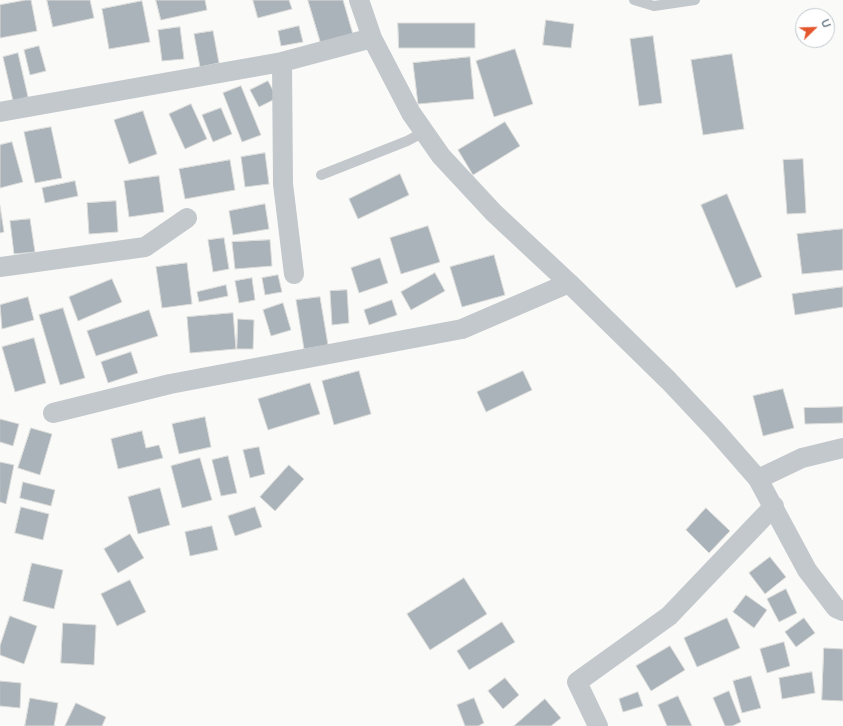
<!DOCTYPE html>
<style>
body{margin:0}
#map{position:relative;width:843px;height:726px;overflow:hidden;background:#fafaf8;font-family:"Nunito Sans",sans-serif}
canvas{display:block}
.north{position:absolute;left:795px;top:8px;width:40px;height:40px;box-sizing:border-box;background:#fff;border:1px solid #c1c8cd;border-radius:50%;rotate:67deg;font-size:11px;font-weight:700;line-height:16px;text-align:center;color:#657683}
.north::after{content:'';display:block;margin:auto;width:14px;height:18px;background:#e4572e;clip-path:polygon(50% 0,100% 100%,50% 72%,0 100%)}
</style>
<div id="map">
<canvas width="843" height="726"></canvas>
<div class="north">U</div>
</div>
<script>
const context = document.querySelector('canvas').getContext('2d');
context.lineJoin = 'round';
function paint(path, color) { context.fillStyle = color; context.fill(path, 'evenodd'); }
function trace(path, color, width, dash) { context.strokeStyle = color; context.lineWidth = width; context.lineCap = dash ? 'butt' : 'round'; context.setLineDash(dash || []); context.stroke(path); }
const building = new Path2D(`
 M 26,0 L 31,0 L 37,31 L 0,38 L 0,5 Z
 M 47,0 L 90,0 L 94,18 L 53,27 Z
 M 156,0 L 205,0 L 207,10 L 161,20 Z
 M 253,0 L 289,0 L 292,9 L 258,18 Z
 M 308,0 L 343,0 L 354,38 L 322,47 Z
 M 142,1 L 150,42 L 109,49 L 102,9 Z
 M 546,20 L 574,24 L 571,48 L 543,45 Z
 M 398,23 L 475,23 L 475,48 L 399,48 Z
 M 299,26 L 303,42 L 281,46 L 278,31 Z
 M 180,27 L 184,59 L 162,61 L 158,30 Z
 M 213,31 L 219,63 L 200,67 L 194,34 Z
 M 653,36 L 662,103 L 639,106 L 630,39 Z
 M 39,46 L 46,71 L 30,75 L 24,50 Z
 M 515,49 L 533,104 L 494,117 L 476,61 Z
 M 18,53 L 28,97 L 13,101 L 3,57 Z
 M 732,54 L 744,129 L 703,135 L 691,60 Z
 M 470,57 L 474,99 L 418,104 L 413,63 Z
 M 268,81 L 277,98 L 259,107 L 250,90 Z
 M 241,86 L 261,135 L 242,142 L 223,93 Z
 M 191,104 L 207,139 L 185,149 L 169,114 Z
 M 221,108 L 232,134 L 213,142 L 202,115 Z
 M 143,111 L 157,154 L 129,164 L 114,120 Z
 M 505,122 L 520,146 L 473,175 L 458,150 Z
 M 51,127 L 62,178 L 35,183 L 24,132 Z
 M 12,142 L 23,182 L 0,188 L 0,145 Z
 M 265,153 L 269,184 L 245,187 L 241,157 Z
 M 803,159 L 806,213 L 787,214 L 783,160 Z
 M 230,160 L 235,190 L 185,199 L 179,169 Z
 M 400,174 L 409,195 L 358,219 L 349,199 Z
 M 159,176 L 164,212 L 129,217 L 124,181 Z
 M 75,181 L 78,196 L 45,203 L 42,188 Z
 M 727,194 L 762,277 L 736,288 L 701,205 Z
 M 116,201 L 118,232 L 89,234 L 87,203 Z
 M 265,204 L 269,229 L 233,235 L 229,211 Z
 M 0,206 L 4,232 L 0,233 Z
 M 30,219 L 35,252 L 14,254 L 10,221 Z
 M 428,226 L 440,262 L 401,274 L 390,238 Z
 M 843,229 L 843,270 L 802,274 L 797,234 Z
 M 224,238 L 229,269 L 213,272 L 208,240 Z
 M 270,240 L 272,266 L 235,269 L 232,242 Z
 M 494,255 L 505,295 L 462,307 L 450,267 Z
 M 380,258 L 388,283 L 359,293 L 351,268 Z
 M 187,263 L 192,304 L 162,308 L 156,267 Z
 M 435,273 L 445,291 L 411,310 L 401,292 Z
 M 278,275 L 282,292 L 265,295 L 262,278 Z
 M 252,278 L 255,300 L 239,303 L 235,281 Z
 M 112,279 L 122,302 L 78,321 L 69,297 Z
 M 226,285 L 228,296 L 199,302 L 197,292 Z
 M 843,287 L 843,307 L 795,315 L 792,294 Z
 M 347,290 L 349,323 L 332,325 L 330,291 Z
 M 28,297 L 34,320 L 2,329 L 0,305 Z
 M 320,297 L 328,345 L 304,349 L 296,300 Z
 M 392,300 L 397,315 L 369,325 L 364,310 Z
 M 283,303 L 291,330 L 271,336 L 263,310 Z
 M 63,308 L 85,378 L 60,385 L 39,315 Z
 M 149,310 L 158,336 L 96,356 L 87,331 Z
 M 233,313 L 236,349 L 190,353 L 187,317 Z
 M 238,319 L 254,320 L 253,349 L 237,349 Z
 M 34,338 L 46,383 L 15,392 L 2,347 Z
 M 131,352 L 138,373 L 108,383 L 101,362 Z
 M 359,371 L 371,414 L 334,425 L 322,381 Z
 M 523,371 L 532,390 L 486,412 L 477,392 Z
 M 310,383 L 320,414 L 268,430 L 258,399 Z
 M 783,389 L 794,428 L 763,436 L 753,396 Z
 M 843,407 L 843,423 L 805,424 L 804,408 Z
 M 205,417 L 211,447 L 179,454 L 172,424 Z
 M 0,419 L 19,424 L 13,446 L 0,442 Z
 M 31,428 L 52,434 L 40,475 L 18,468 Z
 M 142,431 L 146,448 L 159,445 L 163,458 L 118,469 L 111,439 Z
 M 259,447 L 265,474 L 250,478 L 243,450 Z
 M 228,456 L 237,493 L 221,496 L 212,460 Z
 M 200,458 L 212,500 L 182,508 L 171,466 Z
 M 0,462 L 14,465 L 6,504 L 0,502 Z
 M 289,465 L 304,479 L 275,511 L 260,497 Z
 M 23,482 L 55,490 L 51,506 L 20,498 Z
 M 160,488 L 170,525 L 138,534 L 128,497 Z
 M 21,507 L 49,514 L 43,540 L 15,533 Z
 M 255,507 L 262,527 L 235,536 L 228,516 Z
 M 706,508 L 730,531 L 709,553 L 686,530 Z
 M 212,526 L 218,550 L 190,556 L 185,532 Z
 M 130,534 L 144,558 L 118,573 L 104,549 Z
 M 770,557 L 786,577 L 765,594 L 749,573 Z
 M 32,563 L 63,570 L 54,609 L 23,601 Z
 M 464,578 L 487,614 L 430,650 L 407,614 Z
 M 130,580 L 146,612 L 117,626 L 101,594 Z
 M 786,589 L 797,613 L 779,622 L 767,599 Z
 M 746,595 L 767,610 L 754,628 L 733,612 Z
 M 10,616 L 37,626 L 24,664 L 0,655 L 0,646 Z
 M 727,618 L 740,648 L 697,667 L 684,638 Z
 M 804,618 L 815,633 L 796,647 L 785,632 Z
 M 502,622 L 515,642 L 469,670 L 457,651 Z
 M 63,623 L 96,625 L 94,665 L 61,663 Z
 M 784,642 L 790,666 L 767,673 L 760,649 Z
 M 670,646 L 685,670 L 651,691 L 636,666 Z
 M 824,648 L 843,649 L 843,701 L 822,700 Z
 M 812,672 L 815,693 L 782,699 L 779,678 Z
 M 751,676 L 761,708 L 742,713 L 733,681 Z
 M 505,678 L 519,695 L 503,709 L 488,691 Z
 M 0,681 L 21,683 L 20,708 L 0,706 Z
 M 729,691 L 741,722 L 732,726 L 725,726 L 713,698 Z
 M 638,692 L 643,706 L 623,712 L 619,699 Z
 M 678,696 L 692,726 L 667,726 L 658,705 Z
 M 30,698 L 58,703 L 54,726 L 25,726 Z
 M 474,698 L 484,723 L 478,726 L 465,726 L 457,705 Z
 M 545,699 L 561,718 L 551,726 L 514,726 Z
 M 76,703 L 106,717 L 102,726 L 65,726 Z`);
paint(building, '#aab3b9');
trace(building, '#dcdcda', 1);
trace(new Path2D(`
 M 634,0 L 654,6 L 695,0
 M 321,175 L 407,141 L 424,132`), '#c3c8cc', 10);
trace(new Path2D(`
 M 359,0 L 372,38 L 411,113 L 441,156 L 494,213 L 569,283 L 669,381 L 716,431 L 758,479 L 807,570 L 836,608 L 843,611
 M 282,62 L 283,184 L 294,274
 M 0,112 L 282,62 L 372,38
 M 0,267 L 145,247 L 187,218
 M 53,413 L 170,384 L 462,329 L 569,283
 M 758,479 L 802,458 L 843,448
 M 598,726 L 577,682 L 669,616 L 774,506`), '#c3c8cc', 20);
</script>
